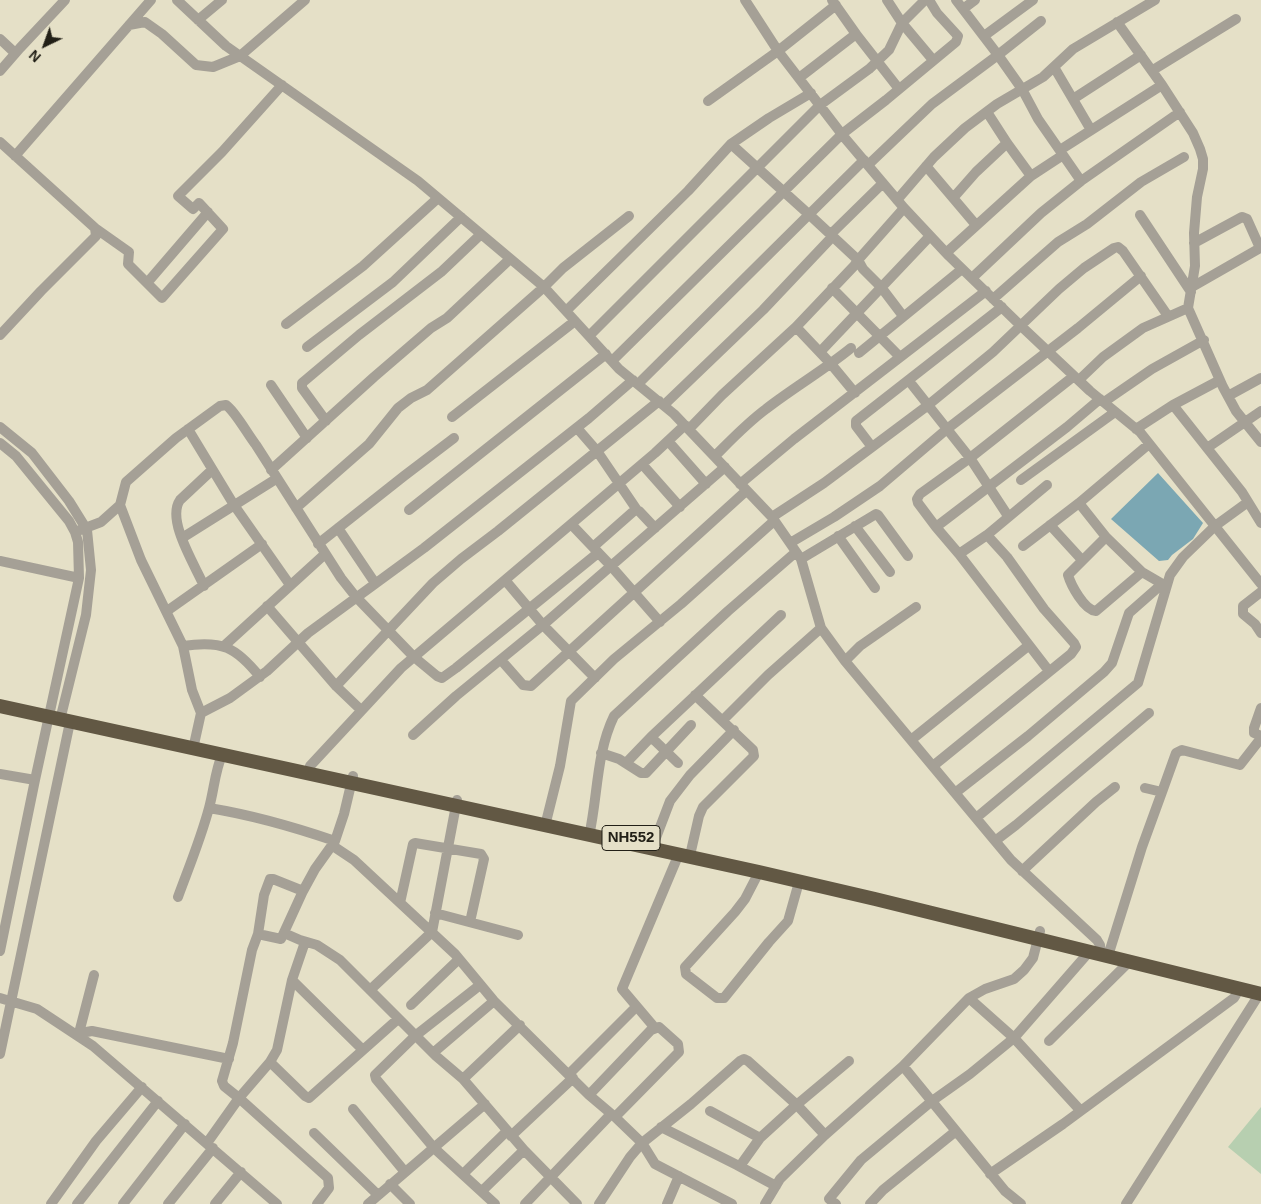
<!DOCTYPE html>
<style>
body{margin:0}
#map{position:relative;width:1261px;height:1204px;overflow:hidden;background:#e5e0c7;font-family:Arial,sans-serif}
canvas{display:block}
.north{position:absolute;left:20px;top:20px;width:50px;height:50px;-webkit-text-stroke:4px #e5e0c7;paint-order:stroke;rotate:222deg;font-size:14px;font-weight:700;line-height:20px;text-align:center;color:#222017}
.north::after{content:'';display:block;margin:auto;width:18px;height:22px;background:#222017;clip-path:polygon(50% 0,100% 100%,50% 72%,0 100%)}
</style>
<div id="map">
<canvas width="1261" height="1204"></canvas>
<div class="north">N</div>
</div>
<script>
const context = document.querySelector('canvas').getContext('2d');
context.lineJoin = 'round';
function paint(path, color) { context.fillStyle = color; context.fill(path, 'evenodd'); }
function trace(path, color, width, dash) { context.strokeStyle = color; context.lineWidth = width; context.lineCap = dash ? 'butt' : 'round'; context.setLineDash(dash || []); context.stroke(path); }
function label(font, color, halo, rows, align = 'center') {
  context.font = font + ' Arial,sans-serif'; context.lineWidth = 4; context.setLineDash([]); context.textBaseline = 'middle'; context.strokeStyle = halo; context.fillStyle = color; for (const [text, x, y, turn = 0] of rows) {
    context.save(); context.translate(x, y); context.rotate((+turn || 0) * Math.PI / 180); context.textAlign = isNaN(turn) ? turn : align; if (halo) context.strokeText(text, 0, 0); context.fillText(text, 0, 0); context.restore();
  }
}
paint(new Path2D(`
 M 1261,1107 L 1261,1174 L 1228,1147 Z`), '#b7cfb0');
paint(new Path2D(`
 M 1158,473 L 1203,523 L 1193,539 L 1172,555 L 1168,560 L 1159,561 L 1111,519 Z`), '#7ba7b3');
trace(new Path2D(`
 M 177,0 L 226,46 L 418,181 L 544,287 L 619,369 L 674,414 L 772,517 L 801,559 L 821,628 L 845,661 L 1011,860 L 1097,940 L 1100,945 L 1101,954
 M 745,0 L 778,51 L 844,137 L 904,208 L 949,256 L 1021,326 L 1090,391 L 1140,432 L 1261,584
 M 887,0 L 902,23 L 933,60
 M 963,9 L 975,0
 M 198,20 L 222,0
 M 129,25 L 145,22 L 162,34 L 196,65 L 213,67 L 240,56 L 305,0
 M 856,34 L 899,89
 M 984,36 L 1033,0
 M 0,39 L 15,53
 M 1054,67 L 1091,130
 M 1153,70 L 1236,19
 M 0,71 L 20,48 L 65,0
 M 799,78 L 856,34 L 832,0
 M 1162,85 L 1193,133 L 1200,149 L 1203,159 L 1203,169 L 1197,197 L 1194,233 L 1195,266 L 1188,308 L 1223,387 L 1236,411 L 1261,442
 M 1073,99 L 1141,55
 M 708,101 L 778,51 L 836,5
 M 0,142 L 95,228 L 96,236 L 41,291 L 0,335
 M 731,144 L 814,219 L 858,260 L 904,208
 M 1060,150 L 1162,85 L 1117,22
 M 15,156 L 151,0
 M 868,165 L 932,104 L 998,55 L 956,0
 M 926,166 L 976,225
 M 1031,176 L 1063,155 L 1038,119 L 1022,89 L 998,55 L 1041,21
 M 1081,181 L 1180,112
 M 954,197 L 976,172 L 1007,143
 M 897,200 L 934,157 L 965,128 L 997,104 L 1043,77 L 1073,49 L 1155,0
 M 1140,215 L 1191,292
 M 95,228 L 129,252 L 128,264 L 162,298 L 223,229 L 199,203 L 193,209 L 178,196 L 222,152 L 282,85
 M 831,234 L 883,183
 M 946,253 L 1031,176 L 1007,143 L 987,112
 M 972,278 L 1041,213 L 1081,181 L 1063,155
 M 147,283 L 208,212
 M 1192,287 L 1260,248 L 1247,219 L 1242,217 L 1194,243
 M 832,288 L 900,357
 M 993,299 L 1058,242 L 1087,224 L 1141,182 L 1184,157
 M 566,311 L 688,191 L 731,144 L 769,118 L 811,93
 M 286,324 L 363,266 L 438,198
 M 796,327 L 831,364 L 855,393
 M 589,336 L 820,105 L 869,69 L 889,50 L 902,23 L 925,0
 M 307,347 L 393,282 L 461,217
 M 820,352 L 930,236
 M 859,353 L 962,269
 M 612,361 L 842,134 L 886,100 L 956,42 L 958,36 L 937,13 L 929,0
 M 1079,380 L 1103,357 L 1143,328 L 1188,308
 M 909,381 L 970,458 L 1008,516
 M 638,384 L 864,160
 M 271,385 L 307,438
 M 1228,396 L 1261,378
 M 1104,402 L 1152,369 L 1204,340
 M 664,405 L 763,310 L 833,236
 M 1173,405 L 1220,380
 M 452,417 L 575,321
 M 326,421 L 302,388 L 302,383 L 359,335 L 441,272 L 481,234
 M 0,427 L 32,453 L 69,501 L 87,530 L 91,570 L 86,615 L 60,720
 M 577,428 L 597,451 L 637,510
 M 188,429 L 234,505 L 290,585
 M 689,429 L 722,395 L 796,327 L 854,266 L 858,260 L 863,269 L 881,287 L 903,316
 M 1136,429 L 1173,405 L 1242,492 L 1261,523
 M 668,441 L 706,484
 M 0,443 L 16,456 L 69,521 L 75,532 L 78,542 L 79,578 L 35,780 L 0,951
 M 872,447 L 856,426 L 856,421 L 1002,307
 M 1207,448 L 1261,411
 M 715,456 C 731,440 747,423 766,409 C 793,388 824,370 851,348
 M 642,464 L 680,507
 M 271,470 L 374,377 L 431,328 L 447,318 L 510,259
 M 1021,480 L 1115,412
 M 740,484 L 794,439 L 986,291
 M 1079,503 L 1106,537 L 1142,572 L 1166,586
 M 120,505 L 126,482 L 176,438 L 220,406 L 226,405 C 235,411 248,435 256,445 L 341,578 L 356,597 L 414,657 L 437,676 L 442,678 L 456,668 L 598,553
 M 296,508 L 369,444 L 398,408 L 411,398 L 427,390 L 544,287 L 563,268 L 629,216
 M 409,510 L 606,354
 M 772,517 L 824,483 L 927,406 L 993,352 L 1059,289 L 1084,268 L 1114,248 L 1118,247 L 1123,251 L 1168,316
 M 571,524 L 611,566 L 660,622
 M 1050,525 L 1082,560
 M 855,526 L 890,572
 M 936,527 L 1067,427 L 1100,399
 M 338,528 L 375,583
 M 80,530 L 101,522 L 120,505 L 141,560 L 183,646
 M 838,536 L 875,588
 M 1106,537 L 1068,575 C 1071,585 1084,610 1096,611 L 1142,572
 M 182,538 L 276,479
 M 790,543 L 834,517 L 880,486 L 947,429 L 1078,328 L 1141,276
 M 318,544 L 404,476 L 454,438
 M 1023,546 L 1079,503 L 1149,444
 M 593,547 L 635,510 L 639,511 L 655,528
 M 959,554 L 987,535 L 1047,485
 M 801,559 L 876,514 L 878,515 L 908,556
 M 0,561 L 79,578
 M 505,580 L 543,625 L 595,678
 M 204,586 C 195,565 166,520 180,500 L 212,470
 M 1261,592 L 1243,606 L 1243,614 L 1255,624 L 1261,633
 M 267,606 L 336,686 L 361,710
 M 167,611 L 262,544
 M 224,646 L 325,554
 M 501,660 L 523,685 L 531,686 L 746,491
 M 845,661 L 860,646 L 916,607
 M 1049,671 L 959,554 L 936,527 L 918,503 L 917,499 L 920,494 L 970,458 L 1074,376
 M 336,686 L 433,583 L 461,559 L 498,531 L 659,401
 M 1261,708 L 1254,728 L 1254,733 L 1261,736
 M 201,713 L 192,690 L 183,646 C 222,640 236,647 260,677
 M 723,720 L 768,675 L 821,628
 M 413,735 L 456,696 L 543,625 L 725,467
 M 651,737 L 781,615
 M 911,740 L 1028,646
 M 193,749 L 201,713 L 230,698 L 267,671 L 308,633 L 424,548 L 589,418 L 633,380
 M 601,753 L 619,759 L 641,773 L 646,773 L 691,725
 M 626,763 L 651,737 L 678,763
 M 933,766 L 1071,654 L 1076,647 L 1074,643 L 1044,609 L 1007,557 L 987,535
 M 308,773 L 310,766 L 401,668 L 655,453 L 685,425
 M 0,774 L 35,780
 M 1145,788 L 1162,792 L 1176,753 L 1182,750 L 1240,765 L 1261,738
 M 955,793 L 1028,736 L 1104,672 L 1112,663 L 1129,613 L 1162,584
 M 209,808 C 252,815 294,827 335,841
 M 976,818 L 1138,683 L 1170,575 L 1183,557 L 1215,526 L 1248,502
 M 545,826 L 560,766 L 571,701 L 614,659 L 681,604 L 774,521
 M 589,836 C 598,796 596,753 614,716 L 728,611 L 796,552
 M 995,841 L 1016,825 L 1149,713
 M 654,843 L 670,801 L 690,775 L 734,730
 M 333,846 L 354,860 L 455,954 L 494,1001 L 589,1095 L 615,1117 L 642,1143 L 655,1164 L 732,1204
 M 691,851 L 699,816 L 703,807 L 754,756 L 753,750 L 695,695
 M 1022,871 L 1096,802 L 1115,787
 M 759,872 L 745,899 L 735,912 L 685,967 L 686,974 L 717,998 L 724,998 L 769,942 L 788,921 L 799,882
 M 270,879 L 273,879 L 303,891 L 281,939 L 258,934 L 264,895 Z
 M 303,891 L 315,869 L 335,841 L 344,814 L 353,776
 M 178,897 C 189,867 201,838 209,808 C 214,790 215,771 222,755
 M 400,903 L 413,844 L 415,843 L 481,854 L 484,859 L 470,922
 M 435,913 L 518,935
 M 284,933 L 300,940 L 317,945 L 340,960 L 436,1056 L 463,1079 L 524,1150 L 577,1204
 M 305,942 L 292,980 L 277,1050 L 270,1062 L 239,1098 L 328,1178 L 329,1188 L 317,1204
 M 1108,956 L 1142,847 L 1162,792
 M 292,980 L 363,1050
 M 480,985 L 415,1036 L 375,1075 L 376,1079 L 434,1148 L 495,1204
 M 370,990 L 432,932 L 457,800
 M 0,998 L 37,1009 L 93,1046 L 277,1204
 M 969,998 L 1014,1038 L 1080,1110
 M 411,1005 L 459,959
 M 655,1028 L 622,989 L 678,856
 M 79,1033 L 94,975
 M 75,1034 L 92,1031 L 229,1059
 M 1049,1041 L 1130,961
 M 433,1053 L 494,1001
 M 0,1054 L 70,722
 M 270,1062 L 305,1096 L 309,1098 L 398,1019
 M 903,1066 L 1005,1191 L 1021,1204
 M 569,1074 L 636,1007
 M 463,1079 L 520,1025
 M 589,1095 L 651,1030 L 659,1027 L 678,1044 L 679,1052 L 615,1117
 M 353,1109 L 405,1172
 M 710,1111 L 760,1138
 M 661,1127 L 737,1165 L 776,1186
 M 314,1133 L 378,1195
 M 511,1136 L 573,1078
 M 207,1143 L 239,1098 L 224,1086 L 222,1081 L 233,1043 L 252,950 L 258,934
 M 740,1166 L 760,1138 L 794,1107 L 849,1061
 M 463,1174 L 507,1131
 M 990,1174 L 1063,1124 L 1234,998 L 1240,988
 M 390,1184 L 410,1204
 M 482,1191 L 524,1150
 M 51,1204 L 96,1141 L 142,1087
 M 77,1204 L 158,1101
 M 123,1204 L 185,1124
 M 168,1204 L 213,1148
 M 215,1204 L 241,1172
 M 368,1204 L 485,1104
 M 525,1204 L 611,1114
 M 599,1204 L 630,1157 L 642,1143 L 691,1104 L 740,1061 L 744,1059 L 748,1061 L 797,1105 L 825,1135
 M 667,1204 L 679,1176
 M 765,1204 L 780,1179 L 825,1135 L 903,1066 L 969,998 L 985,989 L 1014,979 L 1024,970 L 1033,958 L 1040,931
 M 836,1204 L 829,1199 L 861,1160 L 932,1101 L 970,1074 L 1014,1038 L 1089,952
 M 870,1204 L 883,1190 L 956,1131
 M 1126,1204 L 1260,993`), '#a5a096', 10);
trace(new Path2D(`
 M 0,706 L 759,872 L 875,899 L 1261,994`), '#625844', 14);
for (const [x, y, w] of [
 [631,838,58]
]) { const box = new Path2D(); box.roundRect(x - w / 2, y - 12.5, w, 25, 4); context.fillStyle = '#e5e0c7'; context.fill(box); trace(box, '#222017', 1); }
label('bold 15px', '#222017', null, [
 ["NH552",631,838]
]);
</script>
